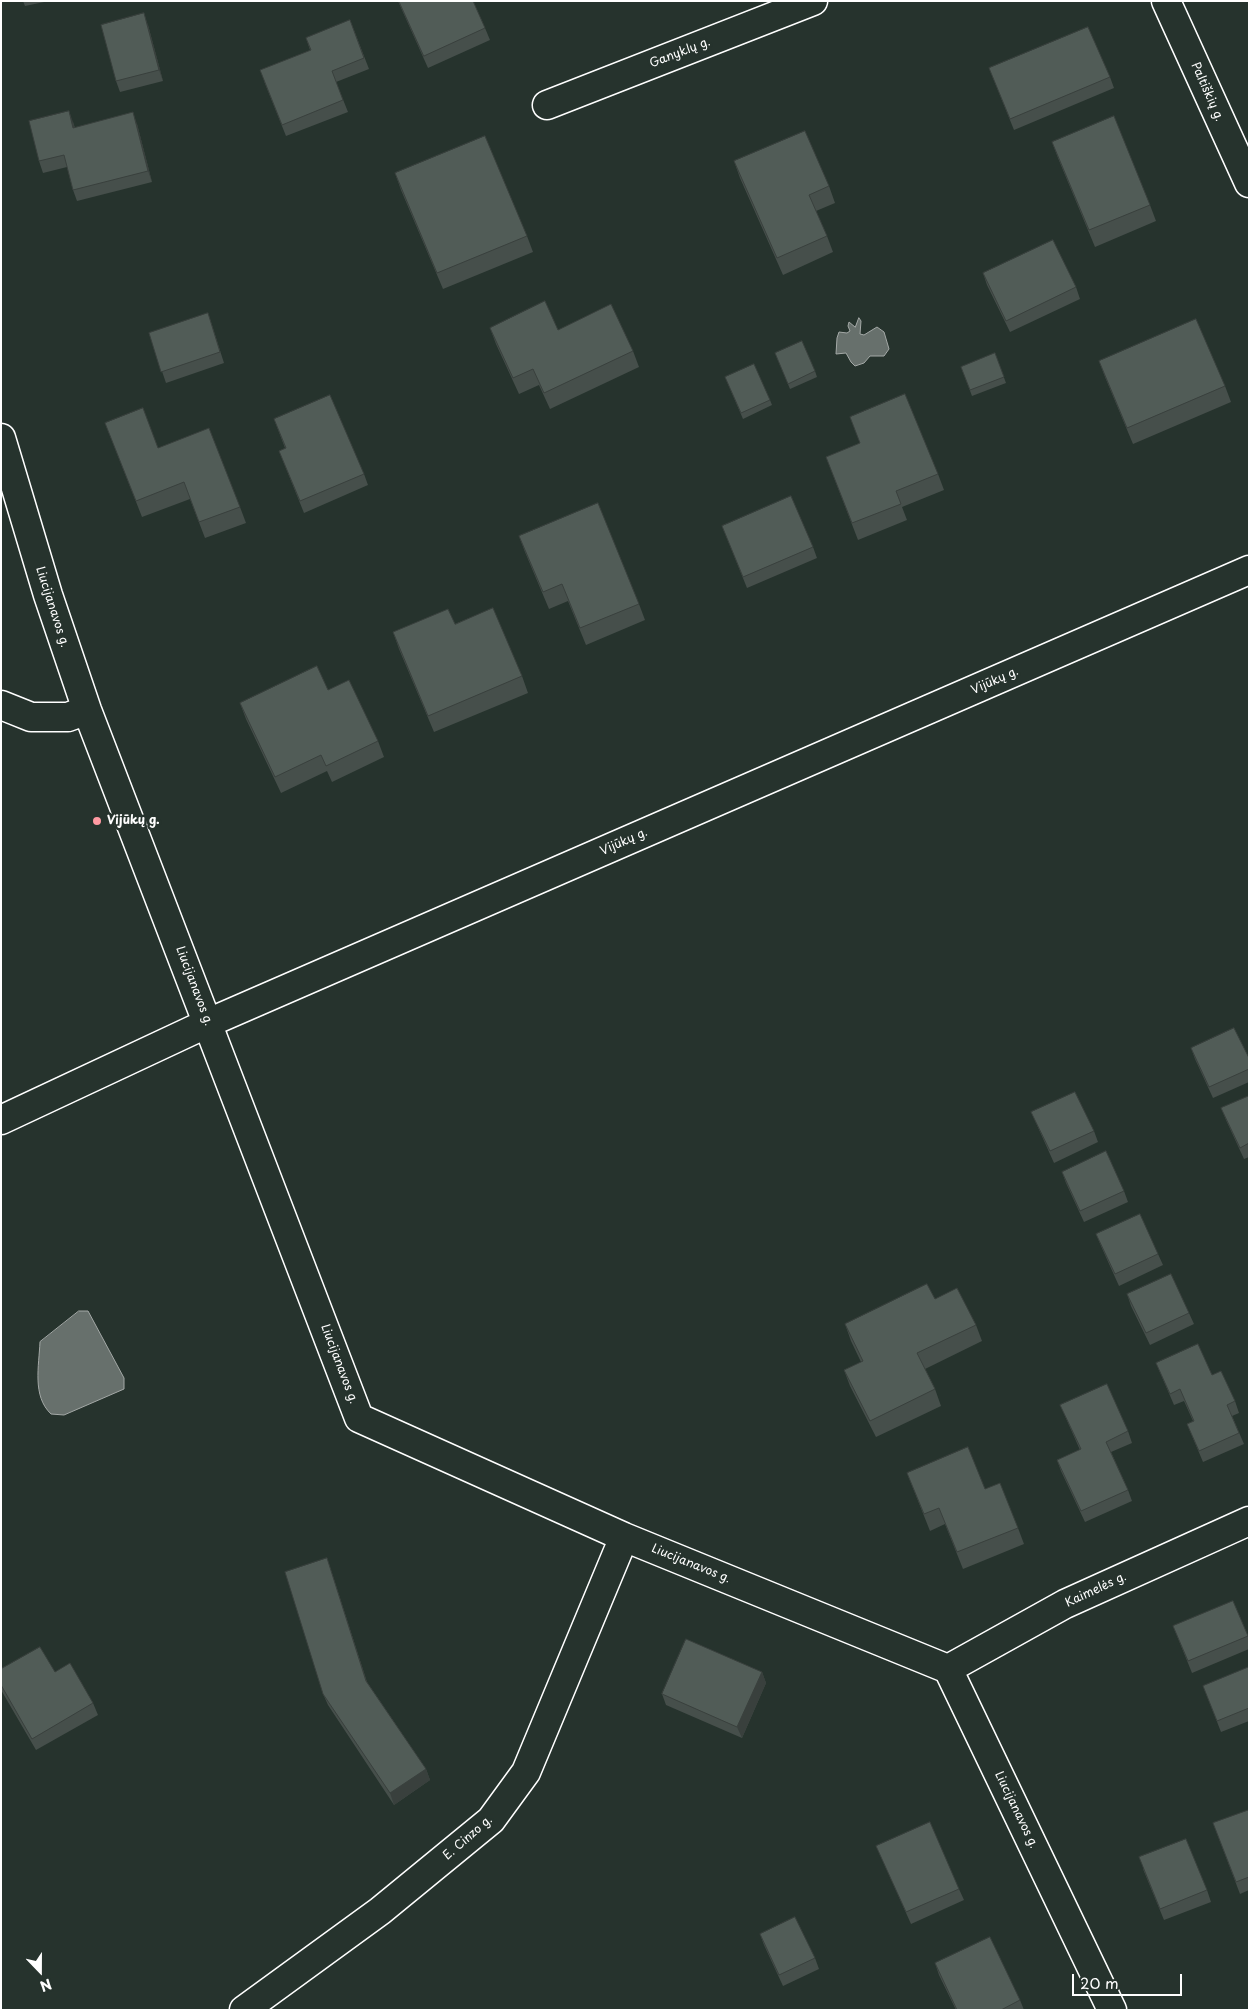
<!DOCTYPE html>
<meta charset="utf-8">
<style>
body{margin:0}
#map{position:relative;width:1250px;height:2011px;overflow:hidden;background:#26332d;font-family:"Playpen Sans",sans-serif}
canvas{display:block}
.frame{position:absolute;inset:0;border:2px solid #fff;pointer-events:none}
.north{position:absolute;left:15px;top:1946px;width:50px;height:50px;-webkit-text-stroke:4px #26332d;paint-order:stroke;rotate:158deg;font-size:14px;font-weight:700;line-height:20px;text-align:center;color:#fff}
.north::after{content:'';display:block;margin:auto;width:18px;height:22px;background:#fff;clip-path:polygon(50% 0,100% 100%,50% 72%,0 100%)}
.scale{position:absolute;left:1072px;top:1974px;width:110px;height:22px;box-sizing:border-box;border:2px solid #fff;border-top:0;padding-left:6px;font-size:15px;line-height:18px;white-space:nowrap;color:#fff;-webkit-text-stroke:4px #26332d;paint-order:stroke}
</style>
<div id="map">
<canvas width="1250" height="2011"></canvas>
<div class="frame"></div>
<div class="north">N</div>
<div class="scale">20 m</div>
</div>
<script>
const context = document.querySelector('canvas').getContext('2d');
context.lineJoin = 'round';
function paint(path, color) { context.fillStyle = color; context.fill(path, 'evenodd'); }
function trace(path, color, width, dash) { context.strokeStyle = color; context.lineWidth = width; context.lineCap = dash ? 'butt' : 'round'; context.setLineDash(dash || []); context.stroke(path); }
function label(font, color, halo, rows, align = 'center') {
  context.font = font + ' "Playpen Sans",sans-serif'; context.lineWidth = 5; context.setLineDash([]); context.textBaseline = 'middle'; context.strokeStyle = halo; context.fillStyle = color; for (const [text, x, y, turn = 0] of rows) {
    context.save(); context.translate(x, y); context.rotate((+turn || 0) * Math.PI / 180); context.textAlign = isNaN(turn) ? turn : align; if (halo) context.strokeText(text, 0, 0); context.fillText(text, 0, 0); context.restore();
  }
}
const water = new Path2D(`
 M 859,318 L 861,321 L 860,334 L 864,335 L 877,327 L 884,332 L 889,349 L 884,356 L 870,356 L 864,363 L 855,366 L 851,362 L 846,353 L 836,354 L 837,338 L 839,332 L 847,333 L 850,331 L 848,326 L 849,322 L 855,327 Z
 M 79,1311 L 88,1311 L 124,1378 L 124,1389 L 64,1415 L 51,1414 C 32,1396 39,1366 40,1342 Z`);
paint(water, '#67706c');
trace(water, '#a4a9a7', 1);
const minor = new Path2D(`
 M 1166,1 L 1249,183
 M 547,105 L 813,1
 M 1,438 L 48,595 L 87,710 L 359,1418 L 624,1537 L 948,1669 L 1112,2010
 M 1,705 L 31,717 L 68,717 L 87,710
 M 1,1120 L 208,1023 L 1249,570
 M 948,1669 L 1065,1604 L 1249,1521
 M 244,2010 L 380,1911 L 491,1820 L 526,1772 L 624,1537`);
trace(minor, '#fff', 31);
trace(minor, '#26332d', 28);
paint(new Path2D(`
 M 23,1 L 49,1 L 25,6 Z
 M 398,1 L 473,1 L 485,28 L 490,40 L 428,68 Z
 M 350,20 L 369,69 L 336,82 L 348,112 L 286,136 L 264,81 L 310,50 L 306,38 Z
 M 148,25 L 163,81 L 120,92 L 116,81 Z
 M 989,68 L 1110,77 L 1114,88 L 1014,130 Z
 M 73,122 L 75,128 L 137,124 L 152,182 L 77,201 L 73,190 L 67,167 L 43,173 L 39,161 Z
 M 1052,142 L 1150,205 L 1156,221 L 1095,247 L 1058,158 Z
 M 734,161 L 829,186 L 835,203 L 816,211 L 827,236 L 833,252 L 783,275 L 740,178 Z
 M 395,173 L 527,236 L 533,252 L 443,289 L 401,190 Z
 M 983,273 L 1076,287 L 1080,299 L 1010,332 L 987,285 Z
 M 208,313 L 224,363 L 166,383 L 149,333 Z
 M 490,328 L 558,330 L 633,351 L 639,367 L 550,409 L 539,385 L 519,394 L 496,344 Z
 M 775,353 L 815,371 L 817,377 L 790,389 Z
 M 995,353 L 1006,383 L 972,396 L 961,367 Z
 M 1099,361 L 1225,386 L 1231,402 L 1133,444 L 1105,377 Z
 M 725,377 L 770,400 L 772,405 L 743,419 Z
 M 850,417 L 938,474 L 944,490 L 902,507 L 907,520 L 858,540 L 826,457 L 860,443 Z
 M 274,419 L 364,474 L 368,485 L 304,513 L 279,451 L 285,448 Z
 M 105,423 L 158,448 L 240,507 L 246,523 L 205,538 L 190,499 L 142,517 Z
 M 722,526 L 813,547 L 817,558 L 747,588 Z
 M 519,536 L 639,604 L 645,620 L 586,645 L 568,601 L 549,609 L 525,552 Z
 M 455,624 L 522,676 L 528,693 L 434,732 L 399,649 L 393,632 Z
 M 328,690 L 378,741 L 384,757 L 332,782 L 327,771 L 281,793 L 246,719 L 240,703 Z
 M 1191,1048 L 1249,1058 L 1249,1082 L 1213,1098 L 1195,1059 Z
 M 1249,1096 L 1249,1157 L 1244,1159 L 1226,1120 L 1221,1108 Z
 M 1031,1112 L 1094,1131 L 1098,1142 L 1054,1163 L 1036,1123 Z
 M 1062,1172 L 1124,1191 L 1128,1202 L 1084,1222 L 1066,1183 Z
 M 1096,1234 L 1158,1254 L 1163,1265 L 1119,1286 L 1101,1246 Z
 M 1127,1294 L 1189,1313 L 1194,1324 L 1150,1345 L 1131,1306 Z
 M 935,1299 L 976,1325 L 982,1341 L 925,1369 L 935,1389 L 941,1406 L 876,1437 L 850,1386 L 844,1370 L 861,1362 L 851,1341 L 845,1324 Z
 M 1156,1363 L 1212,1375 L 1235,1401 L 1239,1413 L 1232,1416 L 1244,1444 L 1203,1462 L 1187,1424 L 1193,1421 L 1184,1401 L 1174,1405 Z
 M 1060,1405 L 1128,1431 L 1132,1443 L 1111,1452 L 1128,1490 L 1132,1501 L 1085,1522 L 1061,1471 L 1057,1460 L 1080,1450 L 1065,1416 Z
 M 907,1473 L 985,1489 L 1018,1528 L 1024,1544 L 963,1569 L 945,1524 L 930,1531 Z
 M 327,1558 L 367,1682 L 426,1769 L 430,1780 L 394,1805 L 328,1705 L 323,1694 Z
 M 1233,1601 L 1249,1638 L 1249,1649 L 1192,1673 L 1173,1626 Z
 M 1249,1667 L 1249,1721 L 1221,1732 L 1203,1686 Z
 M 1,1669 L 55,1672 L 93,1703 L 98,1715 L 36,1750 L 1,1690 Z
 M 762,1672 L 766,1683 L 742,1738 L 666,1705 L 662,1694 Z
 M 1249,1810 L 1249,1890 L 1240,1894 L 1213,1823 Z
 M 876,1846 L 959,1889 L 964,1900 L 911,1924 L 881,1857 Z
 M 1143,1869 L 1207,1890 L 1211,1902 L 1164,1920 Z
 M 760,1934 L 815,1958 L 819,1969 L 783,1986 L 764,1945 Z
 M 935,1963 L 1020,2000 L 1024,2010 L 956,2010 L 939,1975 Z`), '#464f4b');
paint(new Path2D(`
 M 144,13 L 148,25 L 163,81 L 159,70 Z
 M 69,111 L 73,122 L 78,139 L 73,128 Z
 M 133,112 L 137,124 L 152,182 L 148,171 Z
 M 327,1558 L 331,1570 L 370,1692 L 366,1681 Z
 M 762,1672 L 766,1683 L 742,1738 L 737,1727 Z
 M 426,1769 L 430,1780 L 394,1805 L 390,1793 Z`), '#39403d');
const building = new Path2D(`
 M 399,1 L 473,1 L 485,28 L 424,56 Z
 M 144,13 L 159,70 L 116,81 L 101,25 Z
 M 350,20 L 364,58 L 332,71 L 343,100 L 282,125 L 260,70 L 311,50 L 306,38 Z
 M 1088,27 L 1110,77 L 1010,119 L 989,68 Z
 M 69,111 L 73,128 L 133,112 L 148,171 L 73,190 L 64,155 L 39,161 L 29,121 Z
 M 1114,116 L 1150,205 L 1089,230 L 1052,142 Z
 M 805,131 L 829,186 L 809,195 L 827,236 L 777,258 L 734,161 Z
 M 485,136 L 527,236 L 437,273 L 395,173 Z
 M 1053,240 L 1076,287 L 1006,321 L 983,273 Z
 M 545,301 L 558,330 L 611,304 L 633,351 L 544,393 L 533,369 L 513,378 L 490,328 Z
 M 208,313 L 220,352 L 161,372 L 149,333 Z
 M 1196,319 L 1225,386 L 1127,428 L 1099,361 Z
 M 802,341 L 815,371 L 788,384 L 775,353 Z
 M 995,353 L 1004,377 L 970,390 L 961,367 Z
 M 754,364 L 770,400 L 741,413 L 725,377 Z
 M 905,394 L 938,474 L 896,491 L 901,504 L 852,523 L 826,457 L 860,443 L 850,417 Z
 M 330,395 L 364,474 L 300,501 L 279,451 L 286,448 L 274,419 Z
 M 143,408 L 158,448 L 209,428 L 240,507 L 199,522 L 184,482 L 136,501 L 105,423 Z
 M 791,496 L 813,547 L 743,577 L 722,526 Z
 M 598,503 L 639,604 L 580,628 L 562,584 L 543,592 L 519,536 Z
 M 493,608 L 522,676 L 428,716 L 393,632 L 448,609 L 455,624 Z
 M 317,666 L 328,690 L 349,680 L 378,741 L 326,766 L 321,755 L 275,777 L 240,703 Z
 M 1234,1028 L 1249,1058 L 1249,1069 L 1209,1087 L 1191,1048 Z
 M 1075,1092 L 1094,1131 L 1050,1151 L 1031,1112 Z
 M 1249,1096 L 1249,1143 L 1240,1148 L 1221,1108 Z
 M 1106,1151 L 1124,1191 L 1080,1211 L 1062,1172 Z
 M 1140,1214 L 1158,1254 L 1115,1274 L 1096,1234 Z
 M 1171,1274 L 1189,1313 L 1146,1333 L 1127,1294 Z
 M 927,1284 L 935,1299 L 957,1288 L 976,1325 L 917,1353 L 935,1389 L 870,1421 L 844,1370 L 863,1361 L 845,1324 Z
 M 1198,1344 L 1212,1375 L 1221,1371 L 1235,1401 L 1227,1405 L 1239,1433 L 1199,1451 L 1187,1424 L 1194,1421 L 1180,1389 L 1170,1394 L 1156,1363 Z
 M 1107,1384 L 1128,1431 L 1106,1442 L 1128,1490 L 1081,1511 L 1057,1460 L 1081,1449 L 1060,1405 Z
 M 968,1447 L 985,1489 L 1000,1483 L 1018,1528 L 957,1552 L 939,1508 L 924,1514 L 907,1473 Z
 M 327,1558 L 366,1681 L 426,1769 L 390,1793 L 323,1694 L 285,1572 Z
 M 1233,1601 L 1248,1636 L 1188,1661 L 1173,1626 Z
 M 686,1639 L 762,1672 L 737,1727 L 662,1694 Z
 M 40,1647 L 55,1672 L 70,1663 L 93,1703 L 32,1739 L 1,1685 L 1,1669 Z
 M 1249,1667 L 1249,1708 L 1217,1721 L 1203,1686 Z
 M 1249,1810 L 1249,1877 L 1236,1882 L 1213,1823 Z
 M 930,1822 L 959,1889 L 906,1912 L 876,1846 Z
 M 1186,1839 L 1207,1890 L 1160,1909 L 1139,1857 Z
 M 795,1917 L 815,1958 L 779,1975 L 760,1934 Z
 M 990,1937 L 1020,2000 L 1001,2010 L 957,2010 L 935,1963 Z`);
paint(building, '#515c57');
trace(building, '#39403d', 1);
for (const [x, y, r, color] of [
 [97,821,5,"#ff9aa2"]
]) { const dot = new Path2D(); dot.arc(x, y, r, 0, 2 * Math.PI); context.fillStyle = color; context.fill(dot); trace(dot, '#26332d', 2); }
label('12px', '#fff', '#26332d', [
 ["Ganyklų g.",680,53,-21],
 ["Paltiškių g.",1207,92,66],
 ["Liucijanavos g.",52,607,72],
 ["Vijūkų g.",995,681,-24],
 ["Vijūkų g.",624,842,-24],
 ["Liucijanavos g.",194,986,69],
 ["Liucijanavos g.",339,1364,69],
 ["Liucijanavos g.",691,1564,22],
 ["Kaimelės g.",1096,1590,-25],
 ["Liucijanavos g.",1016,1810,64],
 ["E. Cinzo g.",468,1838,-41]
]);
label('bold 12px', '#fff', '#26332d', [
 ["Vijūkų g.",107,821]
], 'left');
</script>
